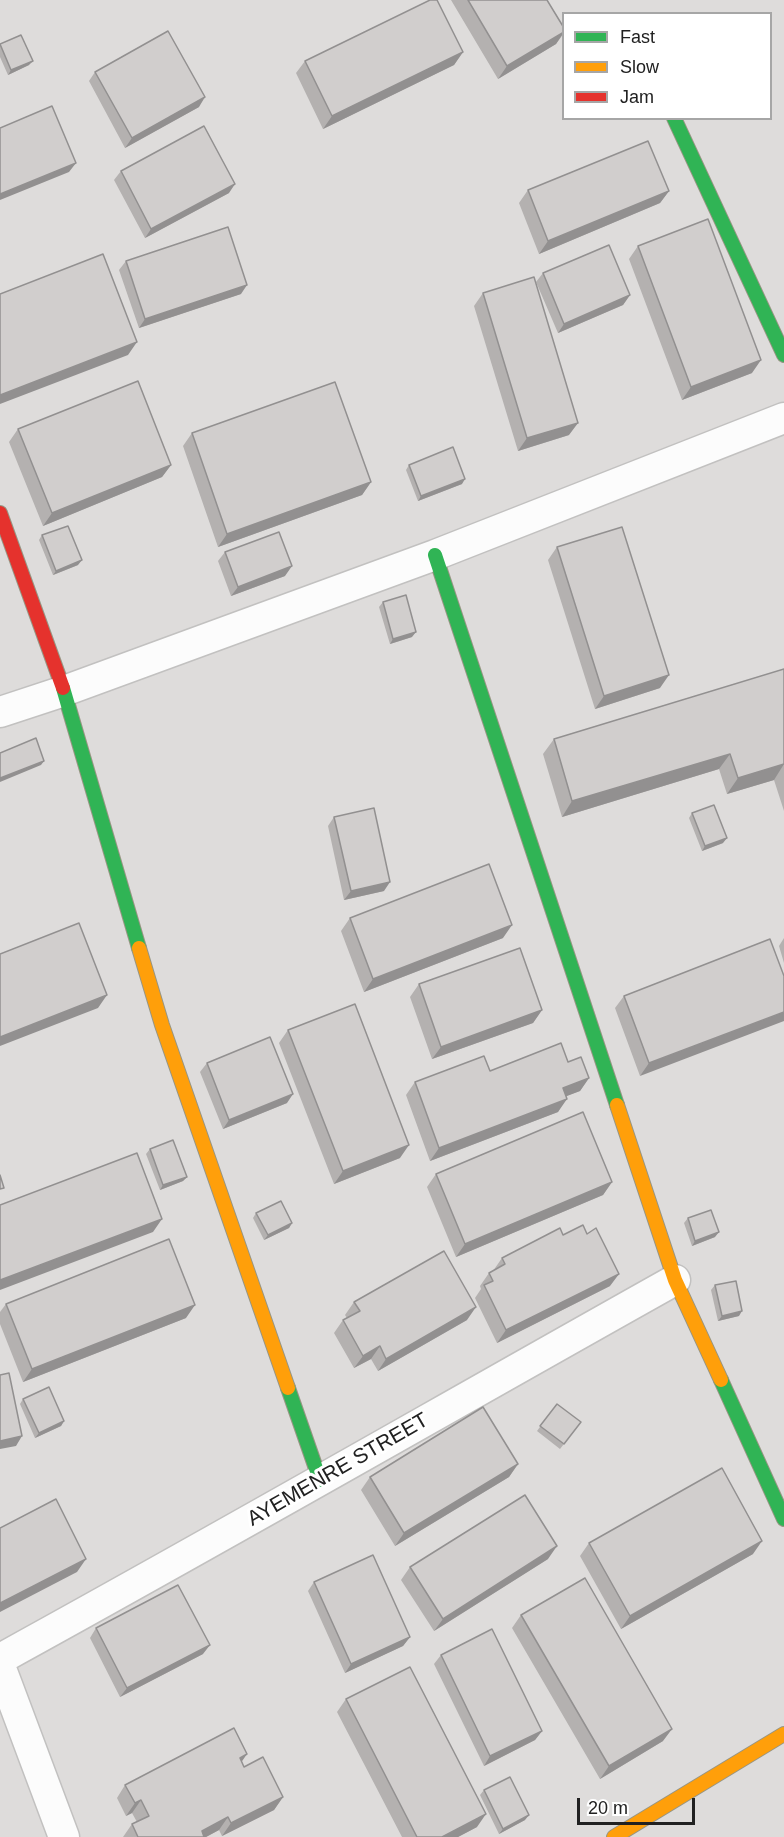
<!DOCTYPE html>
<style>
body{margin:0}
#map{position:relative;width:784px;height:1837px;overflow:hidden;background:#eeecea;font-family:Helvetica,sans-serif}
canvas{display:block}
.legend{position:absolute;left:562px;top:12px;width:210px;height:108px;box-sizing:border-box;background:#fff;border:2px solid #a6a6a6;margin:0;padding:8px 10px;list-style:none;font-size:18px;color:#212121}
.legend li{display:flex;align-items:center;gap:12px;height:30px}
.legend b{width:30px;border:2px solid #a6a6a6}
.scale{position:absolute;left:577px;top:1798px;width:118px;height:27px;box-sizing:border-box;border:3px solid #212121;border-top:0;padding-left:8px;font-size:18px;line-height:21px;white-space:nowrap;color:#212121;-webkit-text-stroke:4px #fff;paint-order:stroke}
</style>
<div id="map">
<canvas width="784" height="1837"></canvas>
<ul class="legend">
<li><b style="height:8px;background:#30b455"></b>Fast</li>
<li><b style="height:8px;background:#ff9f0a"></b>Slow</li>
<li><b style="height:8px;background:#e5322d"></b>Jam</li>
</ul>
<div class="scale">20 m</div>
</div>
<script>
const context = document.querySelector('canvas').getContext('2d');
context.lineJoin = 'round';
function paint(path, color) { context.fillStyle = color; context.fill(path, 'evenodd'); }
function trace(path, color, width, dash) { context.strokeStyle = color; context.lineWidth = width; context.lineCap = dash ? 'butt' : 'round'; context.setLineDash(dash || []); context.stroke(path); }
function label(font, color, halo, rows, align = 'center') {
  context.font = font + ' Helvetica,sans-serif'; context.lineWidth = 6; context.setLineDash([]); context.textBaseline = 'middle'; context.strokeStyle = halo; context.fillStyle = color; for (const [text, x, y, turn = 0] of rows) {
    context.save(); context.translate(x, y); context.rotate((+turn || 0) * Math.PI / 180); context.textAlign = isNaN(turn) ? turn : align; if (halo) context.strokeText(text, 0, 0); context.fillText(text, 0, 0); context.restore();
  }
}
paint(new Path2D(`
 M 0,0 L 784,0 L 784,1837 L 0,1837 ZM 564,14 L 770,14 L 770,118 L 564,118 Z`), '#dedcdb');
const street = new Path2D(`
 M 0,712 L 64,691 L 435,555 L 784,418
 M 0,1659 C 226,1535 450,1406 675,1280
 M 0,1666 L 64,1837`);
const fast = new Path2D(`
 M 674,118 L 784,355
 M 435,555 L 617,1105
 M 63,688 L 139,948
 M 721,1380 L 784,1519
 M 288,1388 L 320,1480`);
const slow = new Path2D(`
 M 139,948 L 162,1025 L 288,1388
 M 617,1105 L 675,1280 L 721,1380
 M 614,1837 L 784,1734`);
const jam = new Path2D(`
 M 0,513 L 63,688`);
trace(street, '#c2c1c0', 33);
trace(fast, '#979583', 16);
trace(slow, '#979583', 16);
trace(jam, '#979583', 16);
trace(street, '#fcfcfc', 30);
trace(fast, '#30b455', 14);
trace(slow, '#ff9f0a', 14);
trace(jam, '#e5322d', 14);
paint(new Path2D(`
 M 451,0 L 547,0 L 564,28 L 564,33 L 556,44 L 498,79 Z
 M 0,45 L 29,65 L 8,75 L 0,57 Z
 M 463,52 L 454,65 L 323,129 L 296,73 L 305,61 Z
 M 95,72 L 199,107 L 125,148 L 89,81 Z
 M 121,171 L 229,193 L 145,238 L 114,180 Z
 M 528,190 L 669,191 L 660,203 L 539,254 L 519,203 Z
 M 638,246 L 752,373 L 682,400 L 629,259 Z
 M 126,261 L 241,294 L 139,328 L 119,270 Z
 M 543,273 L 630,295 L 623,305 L 558,333 L 536,282 Z
 M 483,293 L 569,435 L 518,451 L 474,306 Z
 M 18,429 L 171,465 L 162,477 L 43,526 L 9,442 Z
 M 192,433 L 371,482 L 362,495 L 218,547 L 183,446 Z
 M 409,465 L 462,484 L 418,501 L 406,470 Z
 M 42,535 L 78,565 L 53,575 L 39,540 Z
 M 557,547 L 660,688 L 595,709 L 548,560 Z
 M 225,552 L 285,576 L 231,596 L 218,561 Z
 M 383,602 L 412,637 L 390,644 L 379,607 Z
 M 784,669 L 784,811 L 774,780 L 727,794 L 719,769 L 562,817 L 543,754 L 554,739 Z
 M 692,813 L 723,843 L 702,851 L 689,818 Z
 M 334,817 L 384,891 L 344,900 L 328,826 Z
 M 350,918 L 503,938 L 364,992 L 341,931 Z
 M 784,938 L 784,963 L 779,946 Z
 M 770,939 L 640,1076 L 615,1008 L 624,996 Z
 M 419,984 L 542,1010 L 533,1023 L 432,1059 L 410,997 Z
 M 288,1030 L 400,1158 L 334,1184 L 279,1043 Z
 M 568,1062 L 589,1078 L 580,1091 L 566,1096 L 558,1112 L 430,1161 L 406,1095 L 415,1082 L 490,1071 Z
 M 207,1063 L 287,1103 L 223,1129 L 200,1072 Z
 M 150,1149 L 187,1177 L 183,1181 L 160,1190 L 146,1154 Z
 M 436,1174 L 612,1182 L 603,1195 L 456,1257 L 427,1187 Z
 M 256,1213 L 292,1223 L 289,1228 L 264,1240 L 253,1218 Z
 M 688,1218 L 715,1237 L 692,1246 L 684,1223 Z
 M 563,1235 L 610,1286 L 497,1343 L 475,1298 L 481,1289 L 480,1286 L 489,1273 L 493,1271 L 502,1258 Z
 M 715,1285 L 739,1316 L 718,1321 L 711,1290 Z
 M 354,1302 L 467,1320 L 378,1371 L 371,1359 L 354,1368 L 334,1333 L 343,1320 L 347,1318 L 345,1315 Z
 M 6,1304 L 186,1318 L 23,1382 L 0,1324 L 0,1312 Z
 M 23,1399 L 64,1421 L 61,1426 L 35,1438 L 20,1404 Z
 M 557,1404 L 581,1422 L 560,1449 L 537,1431 Z
 M 518,1464 L 509,1477 L 395,1546 L 361,1490 L 370,1477 Z
 M 589,1543 L 753,1554 L 621,1629 L 580,1556 Z
 M 548,1559 L 434,1631 L 401,1580 L 410,1567 Z
 M 314,1582 L 410,1637 L 403,1646 L 345,1673 L 308,1591 Z
 M 521,1615 L 663,1741 L 600,1779 L 512,1628 Z
 M 96,1628 L 203,1654 L 120,1697 L 90,1638 Z
 M 441,1655 L 542,1731 L 535,1740 L 484,1766 L 434,1664 Z
 M 346,1699 L 477,1827 L 458,1837 L 402,1837 L 337,1712 Z
 M 242,1762 L 244,1767 L 283,1797 L 274,1810 L 222,1836 L 219,1830 L 206,1837 L 123,1837 L 132,1824 L 137,1822 L 132,1813 L 126,1816 L 117,1798 L 125,1785 Z
 M 484,1790 L 525,1820 L 499,1834 L 480,1795 Z`), '#b4b1b0');
paint(new Path2D(`
 M 564,32 L 556,44 L 498,79 L 507,66 Z
 M 463,52 L 454,65 L 323,129 L 332,116 Z
 M 33,61 L 29,65 L 8,75 L 11,70 Z
 M 205,97 L 199,107 L 125,148 L 132,138 Z
 M 76,163 L 69,172 L 0,200 L 0,194 Z
 M 235,184 L 229,193 L 145,238 L 151,229 Z
 M 669,191 L 660,203 L 539,254 L 548,241 Z
 M 247,285 L 241,294 L 139,328 L 145,319 Z
 M 630,295 L 623,305 L 558,333 L 564,324 Z
 M 137,342 L 128,355 L 0,404 L 0,395 Z
 M 761,360 L 752,373 L 682,400 L 691,387 Z
 M 578,423 L 569,435 L 518,451 L 527,438 Z
 M 171,465 L 162,477 L 43,526 L 52,513 Z
 M 465,479 L 462,484 L 418,501 L 421,496 Z
 M 371,482 L 362,495 L 218,547 L 227,534 Z
 M 82,560 L 78,565 L 53,575 L 56,571 Z
 M 292,566 L 285,576 L 231,596 L 238,587 Z
 M 416,632 L 412,637 L 390,644 L 393,639 Z
 M 669,675 L 660,688 L 595,709 L 604,696 Z
 M 730,754 L 719,769 L 562,817 L 572,801 Z
 M 44,761 L 41,765 L 0,782 L 0,778 Z
 M 784,764 L 774,780 L 727,794 L 738,778 Z
 M 727,838 L 723,843 L 702,851 L 705,846 Z
 M 390,882 L 384,891 L 344,900 L 351,891 Z
 M 512,925 L 503,938 L 364,992 L 373,979 Z
 M 107,995 L 98,1008 L 0,1046 L 0,1037 Z
 M 542,1010 L 533,1023 L 432,1059 L 441,1047 Z
 M 784,1012 L 784,1021 L 640,1076 L 649,1063 Z
 M 589,1078 L 580,1091 L 554,1101 L 563,1088 Z
 M 293,1094 L 287,1103 L 223,1129 L 229,1120 Z
 M 567,1099 L 558,1112 L 430,1161 L 439,1148 Z
 M 409,1145 L 400,1158 L 334,1184 L 343,1171 Z
 M 187,1177 L 183,1181 L 160,1190 L 163,1185 Z
 M 612,1182 L 603,1195 L 456,1257 L 465,1244 Z
 M 162,1219 L 153,1232 L 0,1290 L 0,1280 Z
 M 292,1223 L 289,1228 L 264,1240 L 268,1235 Z
 M 719,1232 L 715,1237 L 692,1246 L 695,1241 Z
 M 619,1274 L 610,1286 L 497,1343 L 506,1330 Z
 M 195,1305 L 186,1318 L 23,1382 L 32,1369 Z
 M 476,1307 L 467,1320 L 378,1371 L 386,1359 Z
 M 742,1311 L 739,1316 L 718,1321 L 722,1316 Z
 M 380,1346 L 371,1359 L 354,1368 L 363,1356 Z
 M 64,1421 L 61,1426 L 35,1438 L 39,1433 Z
 M 22,1436 L 16,1446 L 0,1449 L 0,1441 Z
 M 518,1464 L 509,1477 L 395,1546 L 404,1533 Z
 M 762,1541 L 753,1554 L 621,1629 L 630,1616 Z
 M 557,1546 L 548,1559 L 434,1631 L 443,1619 Z
 M 86,1559 L 77,1572 L 0,1612 L 0,1603 Z
 M 410,1637 L 403,1646 L 345,1673 L 351,1664 Z
 M 210,1645 L 203,1654 L 120,1697 L 127,1688 Z
 M 672,1729 L 663,1741 L 600,1779 L 609,1766 Z
 M 542,1731 L 535,1740 L 484,1766 L 490,1756 Z
 M 247,1754 L 238,1767 L 240,1758 Z
 M 283,1797 L 274,1810 L 222,1836 L 231,1823 Z
 M 141,1800 L 132,1813 L 126,1816 L 135,1803 Z
 M 486,1814 L 477,1827 L 458,1837 L 442,1837 Z
 M 529,1815 L 525,1820 L 499,1834 L 503,1829 Z
 M 228,1817 L 219,1830 L 206,1837 L 197,1837 L 202,1831 Z`), '#929090');
const building = new Path2D(`
 M 430,0 L 437,0 L 463,52 L 332,116 L 305,61 Z
 M 468,0 L 547,0 L 564,28 L 564,32 L 507,66 Z
 M 168,31 L 205,97 L 132,138 L 95,72 Z
 M 21,35 L 33,61 L 11,70 L 0,44 Z
 M 52,106 L 76,163 L 0,194 L 0,128 Z
 M 204,126 L 235,184 L 151,229 L 121,171 Z
 M 648,141 L 669,191 L 548,241 L 528,190 Z
 M 708,219 L 761,360 L 691,387 L 638,246 Z
 M 228,227 L 247,285 L 145,319 L 126,261 Z
 M 609,245 L 630,295 L 564,324 L 543,273 Z
 M 103,254 L 137,342 L 0,395 L 0,294 Z
 M 534,277 L 578,423 L 527,438 L 483,293 Z
 M 138,381 L 171,465 L 52,513 L 18,429 Z
 M 335,382 L 371,482 L 227,534 L 192,433 Z
 M 453,447 L 465,479 L 421,496 L 409,465 Z
 M 68,526 L 82,560 L 56,571 L 42,535 Z
 M 622,527 L 669,675 L 604,696 L 557,547 Z
 M 279,532 L 292,566 L 238,587 L 225,552 Z
 M 406,595 L 416,632 L 393,639 L 383,602 Z
 M 784,669 L 784,764 L 738,778 L 730,754 L 572,801 L 554,739 Z
 M 36,738 L 44,761 L 0,778 L 0,753 Z
 M 714,805 L 727,838 L 705,846 L 692,813 Z
 M 374,808 L 390,882 L 351,891 L 334,817 Z
 M 489,864 L 512,925 L 373,979 L 350,918 Z
 M 79,923 L 107,995 L 0,1037 L 0,954 Z
 M 770,939 L 784,976 L 784,1012 L 649,1063 L 624,996 Z
 M 520,948 L 542,1010 L 441,1047 L 419,984 Z
 M 355,1004 L 409,1145 L 343,1171 L 288,1030 Z
 M 270,1037 L 293,1094 L 229,1120 L 207,1063 Z
 M 561,1043 L 568,1062 L 581,1057 L 589,1078 L 563,1088 L 567,1099 L 439,1148 L 415,1082 L 484,1056 L 490,1071 Z
 M 583,1112 L 612,1182 L 465,1244 L 436,1174 Z
 M 173,1140 L 187,1177 L 163,1185 L 150,1149 Z
 M 137,1153 L 162,1219 L 0,1280 L 0,1205 Z
 M 0,1175 L 4,1188 L 0,1189 Z
 M 281,1201 L 292,1223 L 268,1235 L 256,1213 Z
 M 711,1210 L 719,1232 L 695,1241 L 688,1218 Z
 M 583,1225 L 587,1234 L 596,1228 L 619,1274 L 506,1330 L 484,1285 L 493,1281 L 489,1273 L 505,1264 L 502,1258 L 560,1228 L 563,1235 Z
 M 169,1239 L 195,1305 L 32,1369 L 6,1304 Z
 M 444,1251 L 476,1307 L 386,1359 L 380,1346 L 363,1356 L 343,1320 L 360,1311 L 354,1302 Z
 M 736,1281 L 742,1311 L 722,1316 L 715,1285 Z
 M 9,1373 L 22,1436 L 0,1441 L 0,1375 Z
 M 49,1387 L 64,1421 L 39,1433 L 23,1399 Z
 M 557,1404 L 581,1422 L 564,1444 L 540,1426 Z
 M 483,1407 L 518,1464 L 404,1533 L 370,1477 Z
 M 722,1468 L 762,1541 L 630,1616 L 589,1543 Z
 M 525,1495 L 557,1546 L 443,1619 L 410,1567 Z
 M 56,1499 L 86,1559 L 0,1603 L 0,1528 Z
 M 373,1555 L 410,1637 L 351,1664 L 314,1582 Z
 M 585,1578 L 672,1729 L 609,1766 L 521,1615 Z
 M 178,1585 L 210,1645 L 127,1688 L 96,1628 Z
 M 492,1629 L 542,1731 L 490,1756 L 441,1655 Z
 M 410,1667 L 486,1814 L 442,1837 L 417,1837 L 346,1699 Z
 M 234,1728 L 247,1754 L 240,1758 L 244,1767 L 263,1757 L 283,1797 L 231,1823 L 228,1817 L 202,1831 L 204,1837 L 138,1837 L 132,1824 L 149,1816 L 141,1800 L 135,1803 L 125,1785 Z
 M 510,1777 L 529,1815 L 503,1829 L 484,1790 Z`);
paint(building, '#d1cecd');
trace(building, '#929090', 1.5);
label('21px', '#212121', '#fff', [
 ["AYEMENRE STREET",338,1470,-30]
]);
</script>
